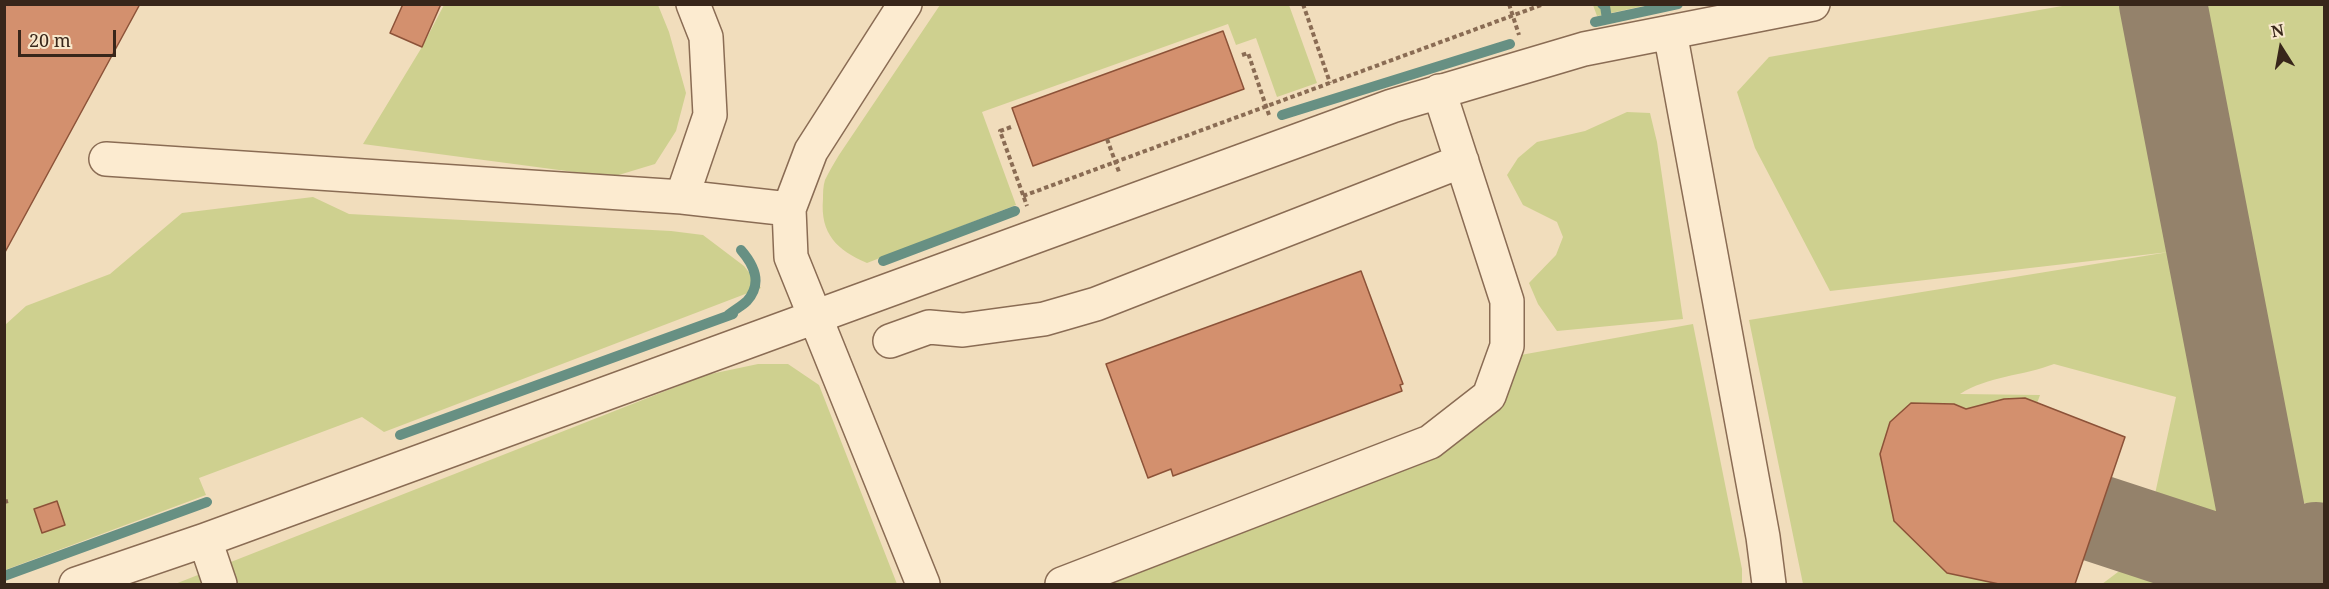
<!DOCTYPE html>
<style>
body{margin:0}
#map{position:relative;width:2329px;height:589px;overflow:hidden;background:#f1ddbc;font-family:"Noto Serif",serif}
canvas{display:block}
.frame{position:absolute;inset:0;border:6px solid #38261a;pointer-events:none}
.north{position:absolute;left:2251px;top:18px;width:60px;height:60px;-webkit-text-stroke:4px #f8e8cc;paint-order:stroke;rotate:349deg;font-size:16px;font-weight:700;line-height:24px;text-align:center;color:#38261a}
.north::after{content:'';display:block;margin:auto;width:21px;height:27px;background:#38261a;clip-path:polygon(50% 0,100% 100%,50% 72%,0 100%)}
.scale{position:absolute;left:18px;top:30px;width:98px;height:27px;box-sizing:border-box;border:3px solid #38261a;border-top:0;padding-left:8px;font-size:18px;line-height:21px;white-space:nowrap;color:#38261a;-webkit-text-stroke:4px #f8e8cc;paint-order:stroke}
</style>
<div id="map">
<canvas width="2329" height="589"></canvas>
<div class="frame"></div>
<div class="north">N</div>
<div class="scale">20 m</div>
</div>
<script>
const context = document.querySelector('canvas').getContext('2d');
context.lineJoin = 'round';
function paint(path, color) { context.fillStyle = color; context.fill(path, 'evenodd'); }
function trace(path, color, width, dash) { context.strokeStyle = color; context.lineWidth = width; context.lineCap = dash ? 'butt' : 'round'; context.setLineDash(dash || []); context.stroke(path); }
paint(new Path2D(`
 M 444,5 L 658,5 L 669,32 L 686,93 L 676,131 L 655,164 L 612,177 L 363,144 L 422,47 Z
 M 940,5 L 1289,5 L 1317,83 L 1277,97 L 1256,38 L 1236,45 L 1228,24 L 982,112 L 1016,205 L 867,263 C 837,250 820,234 823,199 C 823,193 823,186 825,180 C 829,172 834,163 839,155 Z
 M 1593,5 L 1593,4 L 1648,5 L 1597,16 Z
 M 2068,5 L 2138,5 L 2147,19 L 2189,249 L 2237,485 L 2220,516 C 2185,527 2176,526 2155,494 L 2176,397 L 2054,364 C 2023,376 1988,376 1960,394 L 2040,395 L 2030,423 L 2103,437 L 2073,584 L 1803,584 L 1749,320 L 2169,252 L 1830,291 L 1755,148 L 1737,92 L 1769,57 Z
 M 2181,5 L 2324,5 L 2324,504 L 2318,507 L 2298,501 L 2280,487 L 2215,193 Z
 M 1627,112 L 1650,113 L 1657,142 L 1683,319 L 1557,331 L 1538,304 L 1529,283 L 1556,255 L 1563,237 L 1557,222 L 1523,205 L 1507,175 L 1518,158 L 1537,142 L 1585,131 Z
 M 313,197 L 349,214 L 671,231 L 703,235 L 744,266 L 761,288 L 384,432 L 362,417 L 199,478 L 206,495 L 5,570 L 5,325 L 26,306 L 110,274 L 182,213 Z
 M 1693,324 L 1742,569 L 1742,584 L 1100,584 L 1393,473 L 1515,356 Z
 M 758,364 L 788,364 L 819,385 L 897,584 L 175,584 L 706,375 Z
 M 2154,568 L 2199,576 L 2214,584 L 2102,584 L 2122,569 Z`), '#ced08f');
trace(new Path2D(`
 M 1602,4 L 1605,6 L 1607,19
 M 1595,22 L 1678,4
 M 1282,115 L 1510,44
 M 883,261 L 1015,211
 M 728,315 C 734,310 742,306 747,301 C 763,283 754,265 741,250
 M 400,435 L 733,314
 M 4,576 L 207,502`), '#679083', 10);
trace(new Path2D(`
 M 2163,4 L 2275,584
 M 2099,519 L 2273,576 L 2316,546`), '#94826b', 88);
const building = new Path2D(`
 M 4,4 L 140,4 L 4,254 Z
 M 403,4 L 441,4 L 422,47 L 390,33 Z
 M 1223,31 L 1244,89 L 1033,166 L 1012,108 Z
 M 1361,271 L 1403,384 L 1400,385 L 1402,391 L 1173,476 L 1171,469 L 1148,478 L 1106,364 Z
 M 2025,398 L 2125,437 L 2075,584 L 1999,584 L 1947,573 L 1894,521 L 1880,454 L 1890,422 L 1911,403 L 1954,404 L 1966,409 L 2004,399 Z
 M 57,501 L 65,525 L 42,533 L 34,509 Z`);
paint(building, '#d3906e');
trace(building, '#8c5238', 1.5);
const minor = new Path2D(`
 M 905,4 L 811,151 L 789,209 L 791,257 L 923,584
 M 1670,32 L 1763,537 L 1769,584
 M 106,159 L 682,197 L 789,209
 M 682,197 L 710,115 L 706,37 L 693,4
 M 890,341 L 929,327 L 963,330 L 1044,319 L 1096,304 L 1462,161
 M 205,540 L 220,584
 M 76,584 L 205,540 L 1392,106 L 1584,49 L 1813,4
 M 1062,584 L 1430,442 L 1489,396 L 1507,346 L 1507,301 L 1439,91`);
trace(minor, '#8a6c54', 36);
trace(new Path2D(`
 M 1303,4 L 1330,83
 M 1509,4 L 1519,35
 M 1242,55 L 1248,53 L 1269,115
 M 1011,127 L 1000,131 L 1027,206
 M 1107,139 L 1119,172
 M 1023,196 L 1544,4
 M 4,502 L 8,501`), '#8a6c54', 4, [4.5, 3]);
trace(minor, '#fcebd0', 33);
</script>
